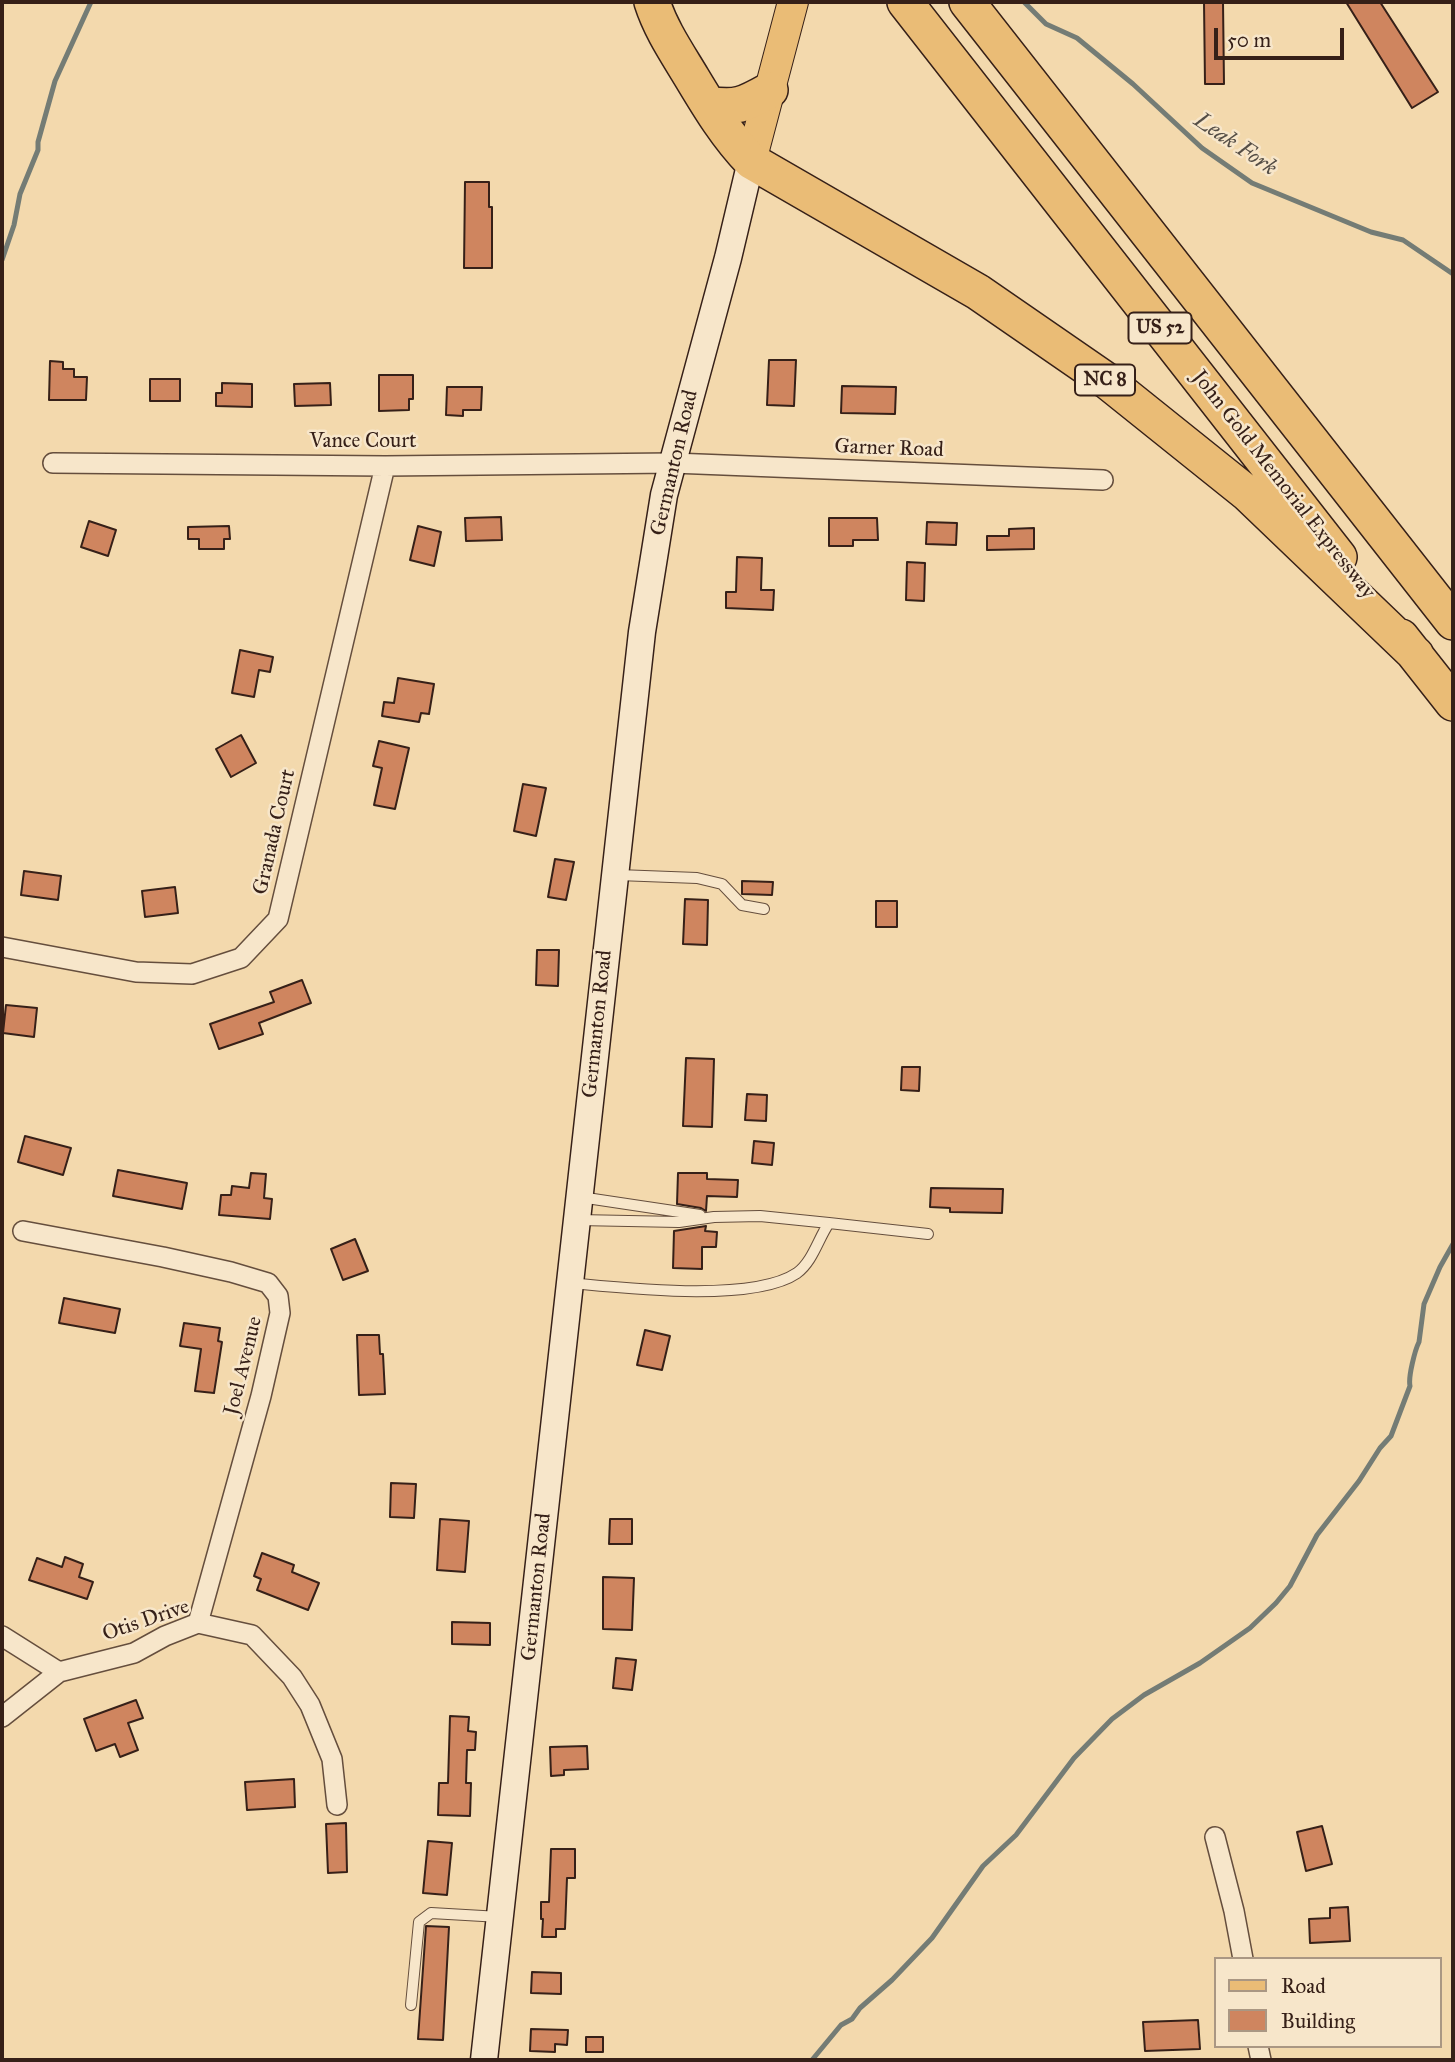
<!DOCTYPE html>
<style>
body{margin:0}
#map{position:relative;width:1455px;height:2062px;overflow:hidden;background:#f3d9ad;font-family:"IM FELL Great Primer",serif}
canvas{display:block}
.frame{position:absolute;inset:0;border:4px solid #362018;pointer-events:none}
.legend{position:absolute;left:1214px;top:1957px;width:228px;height:91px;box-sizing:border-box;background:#f7e6ca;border:2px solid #aa9783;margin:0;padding:9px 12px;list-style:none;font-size:21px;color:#362018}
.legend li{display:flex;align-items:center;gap:14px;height:35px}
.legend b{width:35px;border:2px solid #aa9783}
.scale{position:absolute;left:1214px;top:28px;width:130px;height:32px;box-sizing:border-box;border:4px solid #362018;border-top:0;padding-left:9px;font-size:21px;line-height:24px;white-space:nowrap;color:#362018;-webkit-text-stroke:5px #f7e6ca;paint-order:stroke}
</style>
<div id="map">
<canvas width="1455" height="2062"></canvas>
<div class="frame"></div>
<ul class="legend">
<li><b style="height:9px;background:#eabc76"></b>Road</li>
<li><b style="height:19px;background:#cf855f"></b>Building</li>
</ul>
<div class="scale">50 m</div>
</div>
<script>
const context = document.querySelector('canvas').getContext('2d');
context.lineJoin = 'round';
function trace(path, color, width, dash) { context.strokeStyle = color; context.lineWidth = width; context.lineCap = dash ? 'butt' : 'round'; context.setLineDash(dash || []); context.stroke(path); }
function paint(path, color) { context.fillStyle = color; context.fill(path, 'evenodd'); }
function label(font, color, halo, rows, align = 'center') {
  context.font = font + ' "IM FELL Great Primer",serif'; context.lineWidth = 5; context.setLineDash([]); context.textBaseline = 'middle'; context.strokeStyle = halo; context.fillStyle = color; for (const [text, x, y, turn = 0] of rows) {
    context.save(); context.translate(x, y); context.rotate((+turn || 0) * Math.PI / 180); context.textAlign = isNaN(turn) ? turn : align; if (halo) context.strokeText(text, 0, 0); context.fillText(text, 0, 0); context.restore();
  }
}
trace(new Path2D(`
 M 1024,2 L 1046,24 L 1077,38 L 1133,84 L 1202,148 L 1252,183 L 1371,232 L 1403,240 L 1453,274
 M 2,260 L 14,225 L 20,194 L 38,150 L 38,142 L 55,81 L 91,2
 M 812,2060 L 841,2025 L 852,2019 L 860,2008 L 892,1980 L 932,1938 L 983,1866 L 1016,1835 L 1074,1758 L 1112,1719 L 1144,1695 L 1200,1663 L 1250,1628 L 1276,1603 L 1290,1586 L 1317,1535 L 1359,1481 L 1380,1448 L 1391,1436 L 1410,1386 C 1408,1377 1415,1350 1419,1342 L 1424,1304 L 1440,1267 L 1453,1244`), '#747c75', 5);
const building = new Path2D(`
 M 1204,2 L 1223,2 L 1224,84 L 1205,84 Z
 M 1346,2 L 1380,2 L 1438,92 L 1412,108 Z
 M 465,182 L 489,182 L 489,207 L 492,207 L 492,268 L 464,268 Z
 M 769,360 L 796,360 L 794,406 L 767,405 Z
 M 50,361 L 63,362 L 63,369 L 74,369 L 74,377 L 87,377 L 86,400 L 49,400 Z
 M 379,375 L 413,375 L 413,399 L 409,399 L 409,410 L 379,411 Z
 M 150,379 L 180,379 L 180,401 L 150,401 Z
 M 222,383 L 252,384 L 252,407 L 216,406 L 216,393 L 222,393 Z
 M 330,383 L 331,405 L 295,406 L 294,384 Z
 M 842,386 L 896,387 L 895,414 L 841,413 Z
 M 447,387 L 482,387 L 481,410 L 463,410 L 463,416 L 446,415 Z
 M 501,517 L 502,540 L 466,541 L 465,518 Z
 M 829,518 L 877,518 L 878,540 L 853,540 L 853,546 L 829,546 Z
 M 89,521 L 116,530 L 108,556 L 81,547 Z
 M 927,522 L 957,523 L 956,545 L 926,544 Z
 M 229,526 L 230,539 L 224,539 L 224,549 L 199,549 L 199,539 L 188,539 L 188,527 Z
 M 418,526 L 441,532 L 434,566 L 410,560 Z
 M 1034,528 L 1034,549 L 987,550 L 987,536 L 1009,536 L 1009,529 Z
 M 737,557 L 762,558 L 761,590 L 774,590 L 773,610 L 726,608 L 726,592 L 736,592 Z
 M 907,562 L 925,563 L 924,601 L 906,600 Z
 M 240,650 L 273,657 L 270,672 L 259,670 L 254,697 L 232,693 Z
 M 398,678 L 434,684 L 429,714 L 421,713 L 419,722 L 382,716 L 384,702 L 394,703 Z
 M 241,735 L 256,763 L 231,777 L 216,749 Z
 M 379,741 L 409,748 L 395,809 L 374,805 L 382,768 L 373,766 Z
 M 523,784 L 546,788 L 536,836 L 514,831 Z
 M 555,859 L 574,862 L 566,900 L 548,897 Z
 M 24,871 L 61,876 L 58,900 L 21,895 Z
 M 742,881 L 773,882 L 772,895 L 742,894 Z
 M 175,887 L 178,913 L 145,917 L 142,891 Z
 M 685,899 L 708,900 L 707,945 L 683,944 Z
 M 876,901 L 897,901 L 897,927 L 876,927 Z
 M 537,950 L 559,950 L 558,986 L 536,985 Z
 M 302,980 L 311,1003 L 259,1023 L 263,1034 L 219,1049 L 210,1024 L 274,1002 L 270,992 Z
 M 6,1005 L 37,1008 L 34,1037 L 3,1033 Z
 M 686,1058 L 714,1059 L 712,1127 L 683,1126 Z
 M 902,1067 L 920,1067 L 919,1091 L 901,1090 Z
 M 747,1094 L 767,1095 L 766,1121 L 745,1120 Z
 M 25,1136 L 71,1148 L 63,1175 L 18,1162 Z
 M 754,1141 L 774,1143 L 772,1165 L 752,1163 Z
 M 118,1170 L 187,1183 L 182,1209 L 113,1196 Z
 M 251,1173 L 266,1174 L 264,1198 L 272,1199 L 270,1219 L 219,1215 L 221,1195 L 231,1195 L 232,1186 L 249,1188 Z
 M 678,1173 L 707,1173 L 707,1179 L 738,1180 L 737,1197 L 707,1196 L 706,1211 L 701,1208 L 677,1204 Z
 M 931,1188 L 1003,1189 L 1002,1213 L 950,1212 L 950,1208 L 930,1207 Z
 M 706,1226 L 705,1231 L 717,1232 L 716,1247 L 702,1247 L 702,1269 L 673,1268 L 674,1231 Z
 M 355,1239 L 368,1271 L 343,1280 L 331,1249 Z
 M 64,1298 L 120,1309 L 115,1333 L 59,1323 Z
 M 184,1323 L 220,1328 L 218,1341 L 222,1342 L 214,1393 L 195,1391 L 201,1349 L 180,1346 Z
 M 645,1330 L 670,1336 L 662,1370 L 637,1365 Z
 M 357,1335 L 379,1335 L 380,1354 L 383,1354 L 385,1394 L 359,1395 Z
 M 391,1483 L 416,1484 L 414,1518 L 390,1517 Z
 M 440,1519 L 469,1521 L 465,1572 L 437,1570 Z
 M 610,1519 L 632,1519 L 632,1544 L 609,1544 Z
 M 262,1553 L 294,1565 L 292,1572 L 319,1583 L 308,1610 L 257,1590 L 261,1579 L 254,1576 Z
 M 65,1557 L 83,1564 L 79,1577 L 93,1582 L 87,1599 L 29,1580 L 37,1558 L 62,1567 Z
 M 603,1577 L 634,1578 L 632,1630 L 603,1629 Z
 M 452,1622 L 490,1623 L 490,1645 L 452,1644 Z
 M 616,1658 L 636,1660 L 632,1690 L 613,1688 Z
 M 136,1700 L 143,1718 L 128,1723 L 138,1750 L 120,1757 L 115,1744 L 96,1751 L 84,1719 Z
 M 450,1716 L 469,1717 L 468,1731 L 476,1732 L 475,1750 L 467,1750 L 466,1783 L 471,1783 L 470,1816 L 438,1815 L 439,1783 L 448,1783 Z
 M 587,1746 L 588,1769 L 564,1770 L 564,1775 L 551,1776 L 550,1747 Z
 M 294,1779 L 295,1807 L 247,1810 L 245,1782 Z
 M 346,1823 L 347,1872 L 328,1873 L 326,1824 Z
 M 1322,1826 L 1332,1864 L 1306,1871 L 1297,1832 Z
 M 428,1841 L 452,1843 L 447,1895 L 423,1893 Z
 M 551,1849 L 575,1849 L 575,1878 L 567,1878 L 565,1929 L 556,1929 L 556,1937 L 542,1937 L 543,1919 L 541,1919 L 541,1902 L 549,1902 Z
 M 1348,1907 L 1350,1941 L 1310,1943 L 1309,1919 L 1330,1918 L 1330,1908 Z
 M 426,1926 L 449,1927 L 443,2040 L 418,2039 Z
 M 532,1972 L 561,1973 L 561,1994 L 531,1993 Z
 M 1198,2020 L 1200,2049 L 1145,2051 L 1143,2022 Z
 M 531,2029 L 568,2030 L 567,2045 L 555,2044 L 555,2052 L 530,2051 Z
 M 586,2037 L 603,2037 L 603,2052 L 586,2052 Z`);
paint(building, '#cf855f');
trace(building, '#362018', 2);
const service = new Path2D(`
 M 618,875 L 697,878 L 722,884 L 742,905 L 764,909
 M 580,1197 L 700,1215
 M 578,1220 L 679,1222 L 714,1217 L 760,1216 L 829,1223
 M 571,1283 C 624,1288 753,1303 797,1273 C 813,1261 818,1239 829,1223 L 928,1234
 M 411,2005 L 419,1922 L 431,1913 L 500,1917`);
const minor = new Path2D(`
 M 53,463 L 385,466 L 673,463 L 1103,480
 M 2,947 L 136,972 L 192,974 L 241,958 L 278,919 L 385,466
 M 23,1231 L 163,1257 L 231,1272 L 268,1283 L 278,1296 L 280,1313 L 261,1396 L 198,1623
 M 2,1636 L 59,1672
 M 2,1717 L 59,1672 L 134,1653 L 165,1636 L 198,1623 L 252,1635 L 292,1677 L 310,1705 L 332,1759 L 337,1805
 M 1215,1837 L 1234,1911 L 1243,1959
 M 1258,2046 L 1261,2060`);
const secondary = new Path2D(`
 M 484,2060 L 642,632 L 664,495 L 728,258 L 751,161`);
const primary = new Path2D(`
 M 751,161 L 793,2`);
const motorway = new Path2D(`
 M 652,2 C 661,30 677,53 692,78 C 710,108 727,136 751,161 L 978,292 L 1107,381 L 1248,494 L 1416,655
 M 905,2 L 1339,557
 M 967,2 L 1453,622
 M 708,104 C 737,109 745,104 770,90
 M 1401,637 L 1453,703`);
trace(service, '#654e3d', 12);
trace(minor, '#654e3d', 22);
trace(secondary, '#362018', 29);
trace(primary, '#362018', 32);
trace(motorway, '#362018', 38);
trace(service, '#f7e6ca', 10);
trace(minor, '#f7e6ca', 19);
trace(secondary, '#f7e6ca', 26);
trace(primary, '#eabc76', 30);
trace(motorway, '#eabc76', 35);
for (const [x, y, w] of [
 [1160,328,63],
 [1105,380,60]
]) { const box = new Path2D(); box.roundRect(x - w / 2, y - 15.5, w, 31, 5); context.fillStyle = '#f7e6ca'; context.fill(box); trace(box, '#362018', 2); }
label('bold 19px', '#362018', null, [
 ["US 52",1160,328],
 ["NC 8",1105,380]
]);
label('21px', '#362018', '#f7e6ca', [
 ["Vance Court",363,442],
 ["Garner Road",889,449,2],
 ["Germanton Road",675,463,-77],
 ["John Gold Memorial Expressway",1283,485,52],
 ["Granada Court",275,832,-77],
 ["Germanton Road",598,1024,-84],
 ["Joel Avenue",244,1366,-76],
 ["Germanton Road",537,1587,-84],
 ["Otis Drive",146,1621,-19]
]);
label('italic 23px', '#554e46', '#f7e6ca', [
 ["Leak Fork",1235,145,34]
]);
</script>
